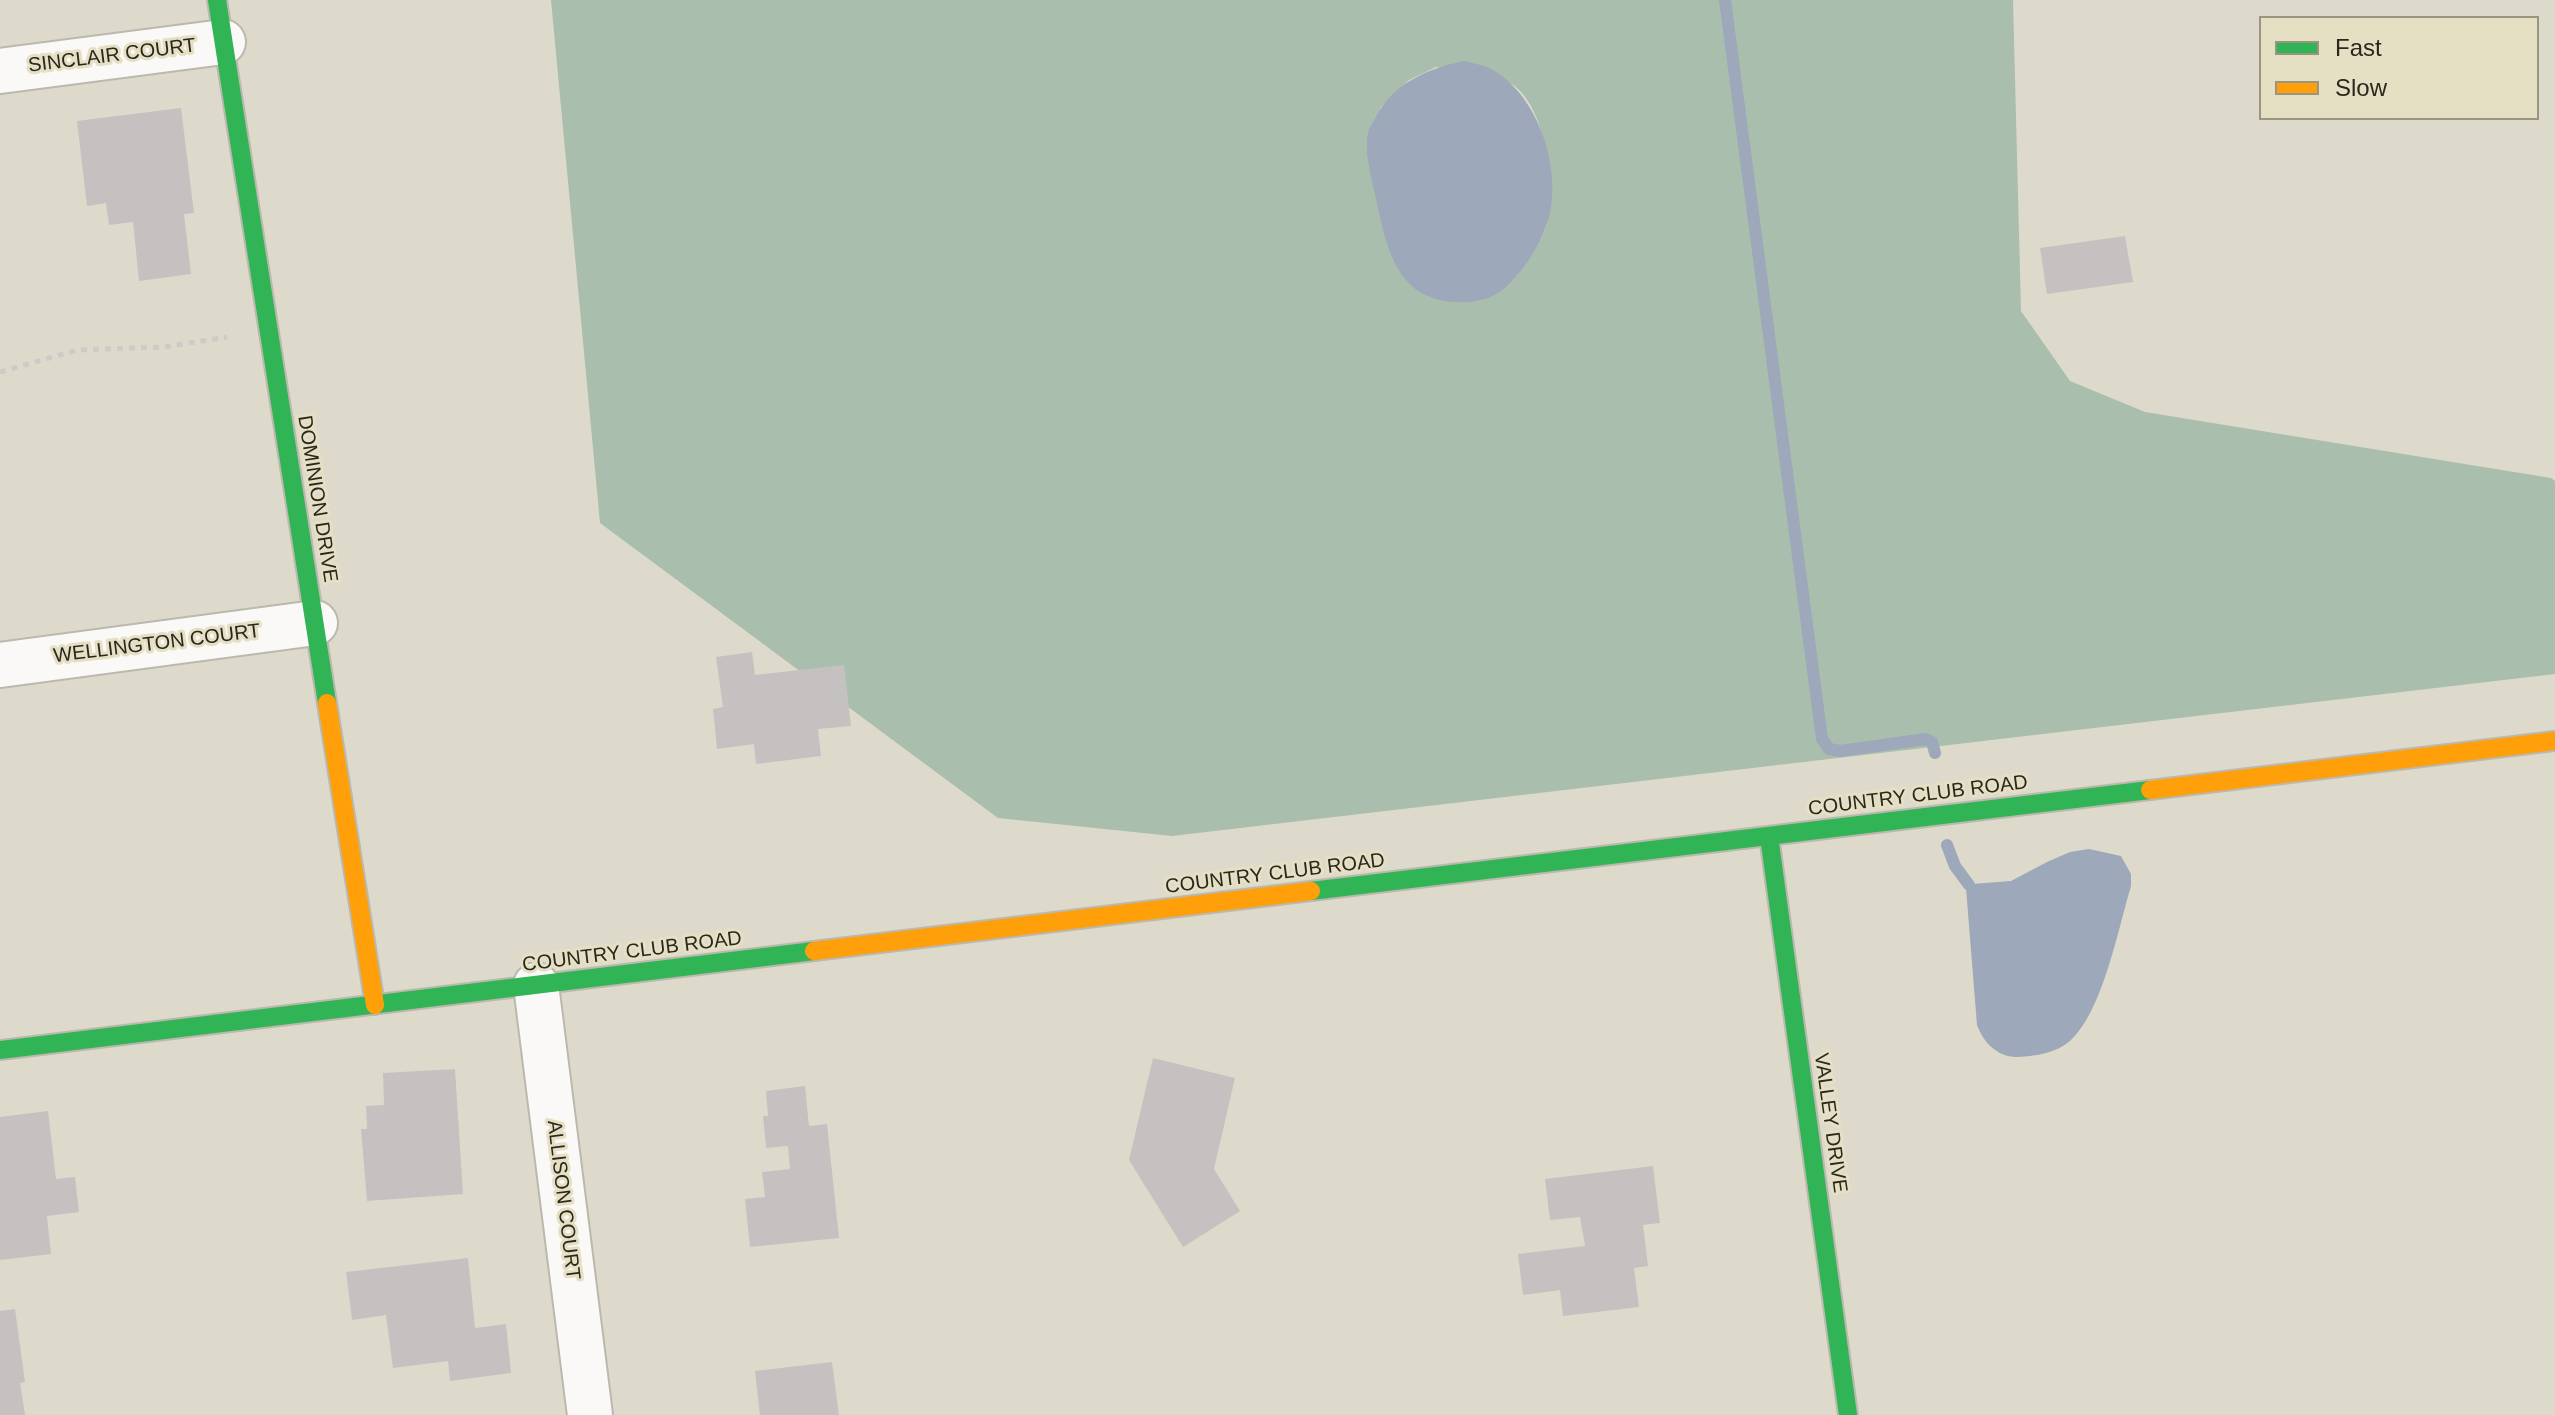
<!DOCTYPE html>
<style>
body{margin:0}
#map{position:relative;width:2555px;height:1415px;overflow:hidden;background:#dddacc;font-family:Arial,sans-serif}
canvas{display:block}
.legend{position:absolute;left:2259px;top:16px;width:280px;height:104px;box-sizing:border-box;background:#e5dfc4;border:2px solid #9a9581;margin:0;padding:10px 14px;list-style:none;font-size:24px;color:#2a271d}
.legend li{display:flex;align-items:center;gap:16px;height:40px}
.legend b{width:40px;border:2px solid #9a9581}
</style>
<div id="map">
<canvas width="2555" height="1415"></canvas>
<ul class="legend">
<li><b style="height:10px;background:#30b455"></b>Fast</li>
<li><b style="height:10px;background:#ff9f0a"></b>Slow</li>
</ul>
</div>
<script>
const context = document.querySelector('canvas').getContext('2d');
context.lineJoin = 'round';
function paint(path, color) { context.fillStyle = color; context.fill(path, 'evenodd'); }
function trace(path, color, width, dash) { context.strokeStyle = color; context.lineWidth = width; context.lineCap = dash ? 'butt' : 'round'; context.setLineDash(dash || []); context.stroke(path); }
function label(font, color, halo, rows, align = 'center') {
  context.font = font + ' Arial,sans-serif'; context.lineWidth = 6; context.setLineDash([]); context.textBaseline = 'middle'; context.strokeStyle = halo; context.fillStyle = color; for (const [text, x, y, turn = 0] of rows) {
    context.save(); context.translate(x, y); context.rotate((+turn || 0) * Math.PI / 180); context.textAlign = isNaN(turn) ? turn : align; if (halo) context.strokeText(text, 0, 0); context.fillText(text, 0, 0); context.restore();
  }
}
paint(new Path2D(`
 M 551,0 L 2013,0 L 2021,311 L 2070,381 L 2145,412 L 2551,478 L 2555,481 L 2555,674 L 1172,836 L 998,818 L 600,523 ZM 1436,67 C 1452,70 1498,77 1510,83 C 1546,103 1558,192 1546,227 C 1539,247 1526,263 1513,280 L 1380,108 L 1409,80 Z`), '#a9bead');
paint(new Path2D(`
 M 1464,61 C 1473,63 1484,65 1493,70 C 1536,95 1559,160 1551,208 C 1547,230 1536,251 1523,268 C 1507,288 1495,300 1469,302 C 1399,306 1388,255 1376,199 C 1372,179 1364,154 1368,133 C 1369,128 1373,122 1376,117 C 1393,83 1429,68 1464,61 Z
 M 2089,849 L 2121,856 L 2131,874 L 2131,886 C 2118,929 2103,1011 2070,1041 C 2056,1053 2036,1056 2018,1057 C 1998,1058 1983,1042 1977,1025 L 1966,888 L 1972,884 L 2011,881 L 2047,862 L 2070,852 Z`), '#9da8ba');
trace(new Path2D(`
 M 1725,0 L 1822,739 L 1829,749 L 1840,751 L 1926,739 L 1932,742 L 1935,753
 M 1947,845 L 1955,866 L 1969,885`), '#9da8ba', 12);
paint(new Path2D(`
 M 181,108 L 194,213 L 184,214 L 191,274 L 139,281 L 133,222 L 109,225 L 106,203 L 87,206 L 77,121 Z
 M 2125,236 L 2133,282 L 2047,294 L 2040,248 Z
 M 752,652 L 755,675 L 844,665 L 851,726 L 818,729 L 821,756 L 756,764 L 754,744 L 717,749 L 713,709 L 723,707 L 716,657 Z
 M 1153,1058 L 1235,1078 L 1214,1169 L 1240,1211 L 1183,1247 L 1129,1160 Z
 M 455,1069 L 463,1194 L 367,1201 L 361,1129 L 367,1129 L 366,1106 L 384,1105 L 383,1073 Z
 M 805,1086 L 809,1126 L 827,1124 L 839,1238 L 750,1247 L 745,1199 L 765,1197 L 762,1172 L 790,1169 L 788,1146 L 766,1148 L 763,1116 L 768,1116 L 766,1091 Z
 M 48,1111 L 56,1179 L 75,1177 L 79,1212 L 47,1216 L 51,1254 L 0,1260 L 0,1117 Z
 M 1653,1166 L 1660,1223 L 1643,1225 L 1648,1266 L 1634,1268 L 1639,1307 L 1563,1316 L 1560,1290 L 1523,1295 L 1518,1254 L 1585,1246 L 1580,1217 L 1550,1220 L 1545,1179 Z
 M 468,1258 L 475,1328 L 506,1324 L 511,1373 L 450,1381 L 448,1361 L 393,1368 L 386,1315 L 352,1320 L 346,1272 Z
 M 15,1309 L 25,1382 L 20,1383 L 25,1415 L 0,1415 L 0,1311 Z
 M 832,1362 L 839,1415 L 760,1415 L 755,1371 Z`), '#c5c1c1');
const street = new Path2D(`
 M 0,71 L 223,42
 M 0,665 L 315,623
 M 536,985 L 590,1415`);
const fast = new Path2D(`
 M 217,0 L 327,703
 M 1769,836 L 1848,1415
 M 1311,891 L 2150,790
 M 0,1050 L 814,951`);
const slow = new Path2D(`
 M 327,703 L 375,1005
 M 2150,790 L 2555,741
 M 814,951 L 1311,891`);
trace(street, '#bbb8ad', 48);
trace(fast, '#bbb8ad', 22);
trace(slow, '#bbb8ad', 22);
trace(new Path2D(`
 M 0,372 L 77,350 L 164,347 L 227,337`), '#cccbc7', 5, [6, 6]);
trace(street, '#faf9f7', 44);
trace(fast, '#30b455', 18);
trace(slow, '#ff9f0a', 18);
label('20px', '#2a271d', '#e5dfc4', [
 ["SINCLAIR COURT",112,56,-7],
 ["DOMINION DRIVE",317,499,81],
 ["WELLINGTON COURT",157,644,-7],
 ["COUNTRY CLUB ROAD",1918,796,-7],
 ["COUNTRY CLUB ROAD",1275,874,-7],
 ["COUNTRY CLUB ROAD",632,952,-7],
 ["VALLEY DRIVE",1830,1123,82],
 ["ALLISON COURT",563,1200,83]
]);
</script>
